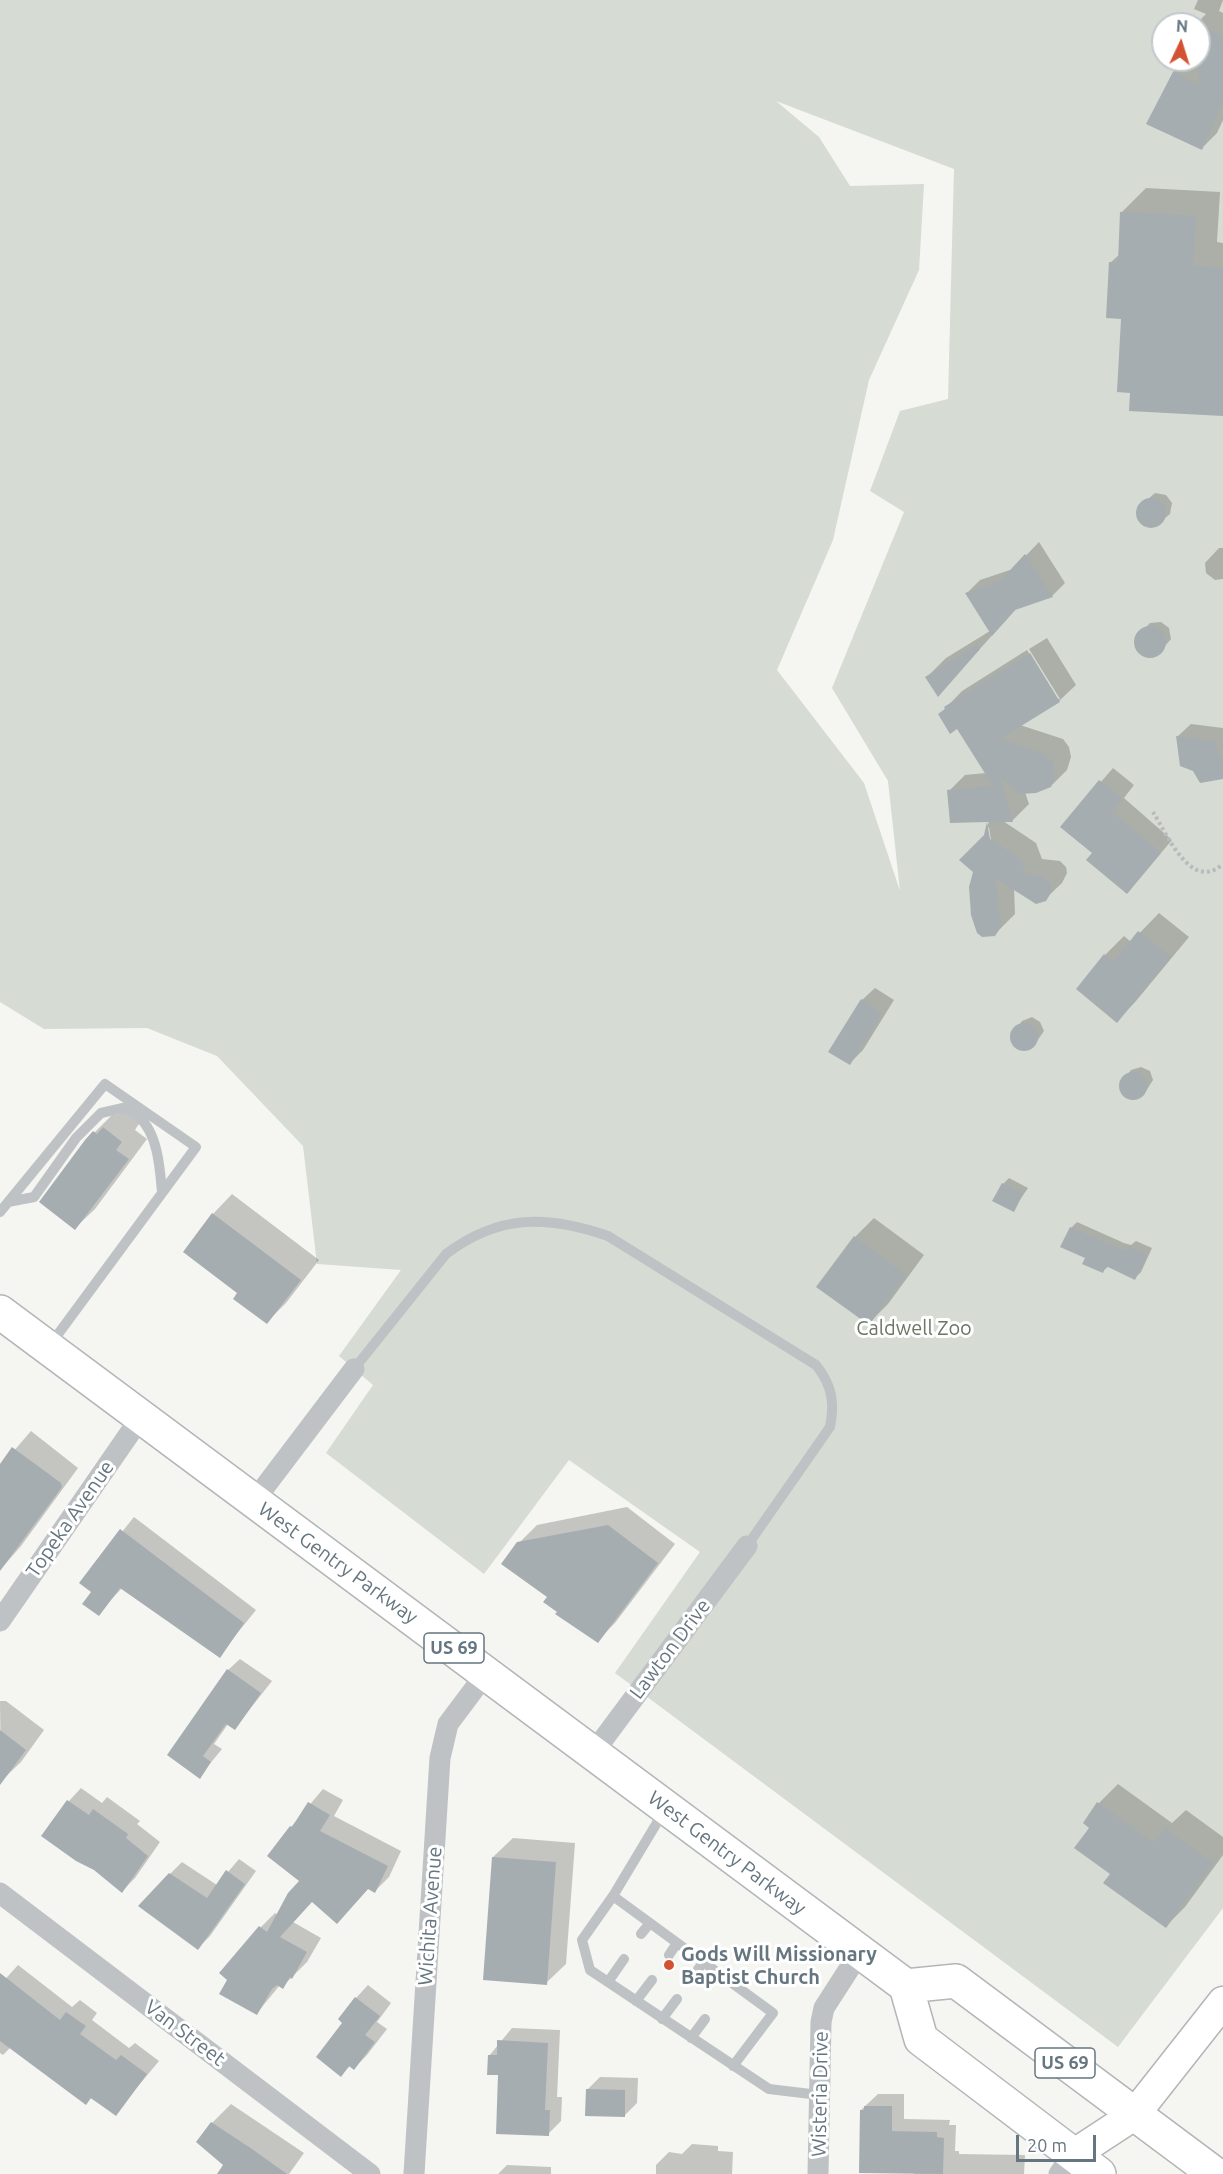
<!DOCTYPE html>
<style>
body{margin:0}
#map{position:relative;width:1223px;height:2174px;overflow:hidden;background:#f5f5f1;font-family:Ubuntu,sans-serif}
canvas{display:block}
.north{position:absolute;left:1151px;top:12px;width:60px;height:60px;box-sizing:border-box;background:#fff;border:2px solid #c2c8cc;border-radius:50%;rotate:4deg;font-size:16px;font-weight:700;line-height:24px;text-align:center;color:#667680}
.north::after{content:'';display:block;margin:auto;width:21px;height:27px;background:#d35234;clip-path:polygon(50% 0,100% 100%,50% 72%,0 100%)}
.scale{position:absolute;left:1016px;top:2135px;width:80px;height:27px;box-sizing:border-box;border:3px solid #667680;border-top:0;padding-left:8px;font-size:18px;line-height:21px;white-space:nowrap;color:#667680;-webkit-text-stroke:4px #fff;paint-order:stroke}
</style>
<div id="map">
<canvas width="1223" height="2174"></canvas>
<div class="north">N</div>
<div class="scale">20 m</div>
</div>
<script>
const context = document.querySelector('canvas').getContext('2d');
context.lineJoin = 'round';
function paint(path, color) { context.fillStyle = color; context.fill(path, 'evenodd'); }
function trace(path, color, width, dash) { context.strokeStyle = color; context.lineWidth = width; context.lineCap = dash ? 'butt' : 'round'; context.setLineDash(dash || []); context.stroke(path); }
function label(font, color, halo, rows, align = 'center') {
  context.font = font + ' Ubuntu,sans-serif'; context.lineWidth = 6; context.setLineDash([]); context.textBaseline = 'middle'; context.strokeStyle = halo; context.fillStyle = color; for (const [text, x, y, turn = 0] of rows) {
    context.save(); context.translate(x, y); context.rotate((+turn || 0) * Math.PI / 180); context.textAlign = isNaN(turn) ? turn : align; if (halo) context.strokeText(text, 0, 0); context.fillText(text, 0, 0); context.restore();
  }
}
paint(new Path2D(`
 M 0,0 L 1223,0 L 1223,1908 L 1118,2047 L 615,1673 L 700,1552 L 569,1460 L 484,1574 L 326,1453 L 373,1385 L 339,1356 L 401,1270 L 317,1264 L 303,1146 L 217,1056 L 147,1028 L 44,1029 L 0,1002 ZM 1163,24 L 1199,24 L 1199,60 L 1163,60 ZM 776,101 L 954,169 L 948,399 L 900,411 L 870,491 L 904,512 L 832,688 L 888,781 L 900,891 L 864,783 L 777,670 L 833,540 L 869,380 L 919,270 L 924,184 L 850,186 L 819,137 Z`), '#d6dbd3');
paint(new Path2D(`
 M 1198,0 L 1223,0 L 1219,11 L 1223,13 L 1223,120 L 1217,133 L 1201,149 L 1148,123 L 1179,60 L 1199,60 L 1199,24 L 1196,24 L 1206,14 L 1194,9 Z
 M 1146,188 L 1220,192 L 1217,242 L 1223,243 L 1223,414 L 1131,392 L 1122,317 L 1110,263 L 1120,254 L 1122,212 Z
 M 1155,493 L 1166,495 L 1172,503 L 1170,514 L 1154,527 L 1144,525 L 1138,516 L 1140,506 Z
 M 1039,542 L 1065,583 L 1052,596 L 1017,608 L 938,695 L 927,677 L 946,658 L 990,631 L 967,593 L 980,580 L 1013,569 Z
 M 1219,548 L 1223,548 L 1223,579 L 1215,580 L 1206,573 L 1205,563 Z
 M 1161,622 L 1169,628 L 1171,639 L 1157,655 L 1146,656 L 1138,649 L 1136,638 L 1150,623 Z
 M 1047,638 L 1076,685 L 1059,701 L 1020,725 L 1063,739 L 1069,747 L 1071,757 L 1067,770 L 1051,786 L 1025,792 L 1029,804 L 1013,820 L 1003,821 L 1036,843 L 1042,859 L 1060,861 L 1066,867 L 1067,873 L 1062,883 L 1045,899 L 1014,888 L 1015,914 L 999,930 L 985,835 L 989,821 L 949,791 L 965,775 L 986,773 L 958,727 L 940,714 L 962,691 L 1027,650 L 1057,699 L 1060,699 L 1029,649 ZM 989,827 L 992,846 L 987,830 Z
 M 1191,724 L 1223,728 L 1223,777 L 1181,765 L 1178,736 Z
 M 1113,768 L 1134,785 L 1124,798 L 1172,840 L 1139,879 L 1094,852 L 1062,827 Z
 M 1159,913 L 1189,937 L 1136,1001 L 1117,1021 L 1105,955 L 1124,936 L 1131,942 Z
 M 875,988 L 894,1000 L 863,1050 L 850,1063 L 862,1000 Z
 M 1032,1017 L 1040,1022 L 1044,1031 L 1033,1047 L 1023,1050 L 1014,1046 L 1011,1037 L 1022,1021 Z
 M 1141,1067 L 1150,1071 L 1153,1080 L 1143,1096 L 1133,1099 L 1124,1095 L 1120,1086 L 1131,1070 Z
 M 123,1109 L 140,1122 L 135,1130 L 147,1139 L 95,1209 L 75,1228 L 86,1141 L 114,1113 L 117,1115 Z
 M 1009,1178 L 1028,1188 L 1013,1210 L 1003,1184 Z
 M 232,1194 L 319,1260 L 286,1303 L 267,1322 L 239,1293 L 186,1252 L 213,1214 Z
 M 874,1218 L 924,1255 L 888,1304 L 869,1323 L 855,1237 Z
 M 1077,1222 L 1124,1243 L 1131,1245 L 1136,1241 L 1152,1248 L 1141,1272 L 1135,1278 L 1109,1266 L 1103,1271 L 1087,1257 L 1071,1228 Z
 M 31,1431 L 78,1468 L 21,1546 L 0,1570 L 0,1467 Z
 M 627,1507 L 675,1544 L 615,1623 L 597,1641 L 557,1614 L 559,1612 L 519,1543 L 537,1525 Z
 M 134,1517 L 256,1610 L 219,1656 L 122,1588 L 98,1614 L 93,1592 L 81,1583 Z
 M 240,1659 L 272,1681 L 235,1728 L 228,1724 L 214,1744 L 222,1749 L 199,1777 L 169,1755 L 228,1670 Z
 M 0,1701 L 6,1701 L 44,1730 L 21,1762 L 1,1781 Z
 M 1118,1784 L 1172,1823 L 1186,1810 L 1223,1837 L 1223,1855 L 1185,1907 L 1166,1926 L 1112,1874 L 1091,1827 L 1099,1803 Z
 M 81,1788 L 102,1803 L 107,1797 L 140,1821 L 137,1824 L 160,1842 L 135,1878 L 122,1891 L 95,1868 L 44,1836 L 69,1801 Z
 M 323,1789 L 343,1800 L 334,1816 L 401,1851 L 389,1877 L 375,1891 L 369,1888 L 337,1922 L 312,1900 L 293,1922 L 321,1938 L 307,1962 L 282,1987 L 280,1985 L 257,2013 L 261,1927 L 275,1913 L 278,1915 L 301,1881 L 291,1827 Z
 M 513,1838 L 575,1843 L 566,1964 L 546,1983 L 493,1857 Z
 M 239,1859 L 256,1871 L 210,1936 L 198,1948 L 170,1874 L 182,1862 L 217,1885 Z
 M 18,1965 L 72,2007 L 80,2000 L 97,2013 L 92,2020 L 129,2048 L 135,2043 L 159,2061 L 115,2114 L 11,2047 L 3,2055 L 0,2053 L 0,1985 Z
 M 368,1985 L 391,2003 L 377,2022 L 387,2029 L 367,2055 L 354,2068 L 351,2065 L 341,2075 L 344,2022 L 356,1998 Z
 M 512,2028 L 560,2030 L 557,2097 L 562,2097 L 561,2121 L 548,2134 L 499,2074 L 489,2056 Z
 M 600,2077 L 638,2078 L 637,2103 L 624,2116 L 587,2090 Z
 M 878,2094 L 904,2094 L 904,2119 L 950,2120 L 949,2125 L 956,2125 L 955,2151 L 959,2151 L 959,2154 L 1025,2155 L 1024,2174 L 914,2174 L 861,2110 Z
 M 231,2104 L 304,2153 L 289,2174 L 219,2174 L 225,2165 L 212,2123 Z
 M 692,2144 L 718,2146 L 718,2151 L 733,2152 L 732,2174 L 656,2174 L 656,2165 L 669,2152 L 682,2154 Z
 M 507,2165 L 551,2167 L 551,2174 L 498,2174 Z`), '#0003');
paint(new Path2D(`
 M 1199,25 L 1223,36 L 1223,103 L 1202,150 L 1146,124 L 1173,72 L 1199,85 Z
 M 1120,212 L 1196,216 L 1193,266 L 1223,268 L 1223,416 L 1129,411 L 1130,393 L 1117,392 L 1121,319 L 1106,318 L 1109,262 L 1118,263 Z
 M1136 513a15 15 0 1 1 30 0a15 15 0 1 1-30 0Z
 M 1025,554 L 1053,597 L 1015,610 L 992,636 L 965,593 L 1000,581 Z
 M1134 642a16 16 0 1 1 32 0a16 16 0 1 1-32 0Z
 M 977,645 L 980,649 L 938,697 L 925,677 Z
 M 1030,653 L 1060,702 L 1000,739 L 1046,755 L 1053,763 L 1055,774 L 1051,787 L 1036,793 L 1020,794 L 1000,777 L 1013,822 L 987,822 L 990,839 L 1020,859 L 1026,875 L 1043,876 L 1050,883 L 1052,891 L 1046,901 L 1036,904 L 995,878 L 1001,927 L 995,936 L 982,937 L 977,933 L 971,915 L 969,887 L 973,872 L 959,860 L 984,835 L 987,822 L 950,823 L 947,790 L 993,786 L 957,729 L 950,734 L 938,714 L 945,709 L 944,707 Z
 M 1176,736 L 1214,741 L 1223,762 L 1223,779 L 1200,783 L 1193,771 L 1180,766 Z
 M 1099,780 L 1123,799 L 1112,812 L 1161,853 L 1127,894 L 1086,860 L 1092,853 L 1060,827 Z
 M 1138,931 L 1171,957 L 1117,1023 L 1076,989 L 1104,954 L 1113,962 Z
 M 861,999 L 882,1013 L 850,1065 L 828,1052 Z
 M1010 1037a14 14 0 1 1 28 0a14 14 0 1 1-28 0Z
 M1119 1086a14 14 0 1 1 28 0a14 14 0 1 1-28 0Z
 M 103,1127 L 122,1142 L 116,1150 L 129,1159 L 75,1230 L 39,1202 L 85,1140 L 93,1131 L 97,1134 Z
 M 1002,1183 L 1023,1194 L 1014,1212 L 992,1201 Z
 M 212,1213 L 301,1280 L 267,1324 L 233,1299 L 237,1293 L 183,1252 Z
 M 1070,1227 L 1118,1248 L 1126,1251 L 1128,1246 L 1147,1254 L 1135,1280 L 1106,1266 L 1103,1273 L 1082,1264 L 1085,1258 L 1060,1247 Z
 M 854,1236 L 906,1275 L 869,1325 L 816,1287 Z
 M 12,1447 L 61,1483 L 62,1487 L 0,1571 L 0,1464 Z
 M 608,1525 L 658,1563 L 598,1643 L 555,1614 L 557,1612 L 543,1602 L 547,1597 L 501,1564 L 517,1542 Z
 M 120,1529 L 244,1623 L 220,1658 L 120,1588 L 99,1616 L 82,1604 L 91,1592 L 79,1583 Z
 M 227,1669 L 261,1693 L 235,1730 L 226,1724 L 203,1756 L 211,1762 L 200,1779 L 167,1755 Z
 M 0,1730 L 26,1750 L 0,1785 Z
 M 67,1800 L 89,1815 L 93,1809 L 128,1834 L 126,1838 L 148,1856 L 122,1893 L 94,1870 L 76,1861 L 41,1836 Z
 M 308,1802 L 330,1815 L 320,1831 L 388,1866 L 375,1893 L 368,1889 L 337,1924 L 312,1902 L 280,1937 L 307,1952 L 292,1979 L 290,1977 L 283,1989 L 277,1985 L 272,1989 L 257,2015 L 219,1994 L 227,1980 L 219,1973 L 259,1926 L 267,1932 L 288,1893 L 299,1881 L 267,1856 L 290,1826 L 292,1827 Z
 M 1097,1802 L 1154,1843 L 1165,1828 L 1213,1863 L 1166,1928 L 1103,1883 L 1110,1874 L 1074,1848 L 1089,1828 L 1083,1823 Z
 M 492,1857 L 556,1862 L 547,1985 L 483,1980 Z
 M 226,1870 L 245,1884 L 198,1950 L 138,1906 L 169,1873 L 207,1898 Z
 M 0,1973 L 60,2020 L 66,2012 L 86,2026 L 80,2034 L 116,2060 L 121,2055 L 147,2074 L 116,2116 L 91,2098 L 86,2105 L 0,2041 Z
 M 355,1997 L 380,2016 L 365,2035 L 375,2042 L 354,2070 L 349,2066 L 341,2077 L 316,2057 L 342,2023 L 338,2019 Z
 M 497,2040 L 548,2043 L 545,2110 L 550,2110 L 549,2136 L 496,2134 L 498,2075 L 487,2075 L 488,2055 L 497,2055 Z
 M 586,2089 L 625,2090 L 625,2117 L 585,2116 Z
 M 864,2106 L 892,2106 L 892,2131 L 937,2132 L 937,2137 L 944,2138 L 943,2174 L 859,2173 L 860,2110 L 864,2110 Z
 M 211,2122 L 252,2149 L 287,2174 L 217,2174 L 223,2165 L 196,2142 Z`), '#a5adb1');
const secondary = new Path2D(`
 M 1073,2155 L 1134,2115 L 1223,2002`);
const primary = new Path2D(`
 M 0,1312 L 906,1986 L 921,2039 L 1099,2174
 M 906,1986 L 956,1981 L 1215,2174`);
trace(secondary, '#b1b6b9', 33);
trace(primary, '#b2b6b9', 36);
trace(new Path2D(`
 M 1153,812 C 1167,834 1191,893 1223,864`), '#b8bbbd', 4, [3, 3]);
trace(new Path2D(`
 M 8,1202 L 34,1197 L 76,1138 L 101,1113 L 123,1108 C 128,1110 135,1113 139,1117 C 158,1134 160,1169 162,1192
 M 0,1212 L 105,1084 L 196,1147 L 50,1345
 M 354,1369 L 446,1254 C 499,1214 548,1215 608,1236 L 816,1365 C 832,1385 835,1403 830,1427 L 747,1546
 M 664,1811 L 613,1896 L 582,1940 L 590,1970 L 769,2089 L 819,2095
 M 613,1896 L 773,2013 L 733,2066
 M 641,1934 L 650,1923
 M 669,1955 L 677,1943
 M 695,1974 L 703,1962
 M 608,1982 L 624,1959
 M 636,2001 L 652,1980
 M 662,2019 L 677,1999
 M 691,2038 L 705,2019`), '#bec2c5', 10);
trace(new Path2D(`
 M 254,1501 L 354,1369
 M 0,1621 L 141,1417
 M 593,1753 L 747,1546
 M 0,1893 L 370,2174
 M 414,2174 L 440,1758 L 448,1724 L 487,1672
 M 818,2174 L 821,2022 L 824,2008 L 860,1952
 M 1059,2174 L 1073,2155`), '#bec2c5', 21);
trace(secondary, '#fff', 30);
trace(primary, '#fff', 33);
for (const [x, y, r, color] of [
 [669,1965,6,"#d35234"]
]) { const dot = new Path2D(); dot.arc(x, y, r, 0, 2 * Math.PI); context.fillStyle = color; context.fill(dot); trace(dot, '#fff', 2); }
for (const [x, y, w] of [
 [454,1648,60],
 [1065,2063,60]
]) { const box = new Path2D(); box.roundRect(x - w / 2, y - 15, w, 30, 4.5); context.fillStyle = '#fff'; context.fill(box); trace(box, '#667680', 1.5); }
label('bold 18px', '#667680', null, [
 ["US 69",454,1648],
 ["US 69",1065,2063]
]);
label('20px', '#697865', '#fff', [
 ["Caldwell Zoo",914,1328]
]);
label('20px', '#667680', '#fff', [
 ["Topeka Avenue",70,1519,-55],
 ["West Gentry Parkway",338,1563,36],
 ["Lawton Drive",670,1649,-53],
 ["West Gentry Parkway",727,1853,37],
 ["Wichita Avenue",430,1916,-86],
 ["Van Street",185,2033,37],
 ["Wisteria Drive",820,2094,-89]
]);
label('bold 20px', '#667680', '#fff', [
 ["Gods Will Missionary",681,1954],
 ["Baptist Church",681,1977]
], 'left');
</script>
